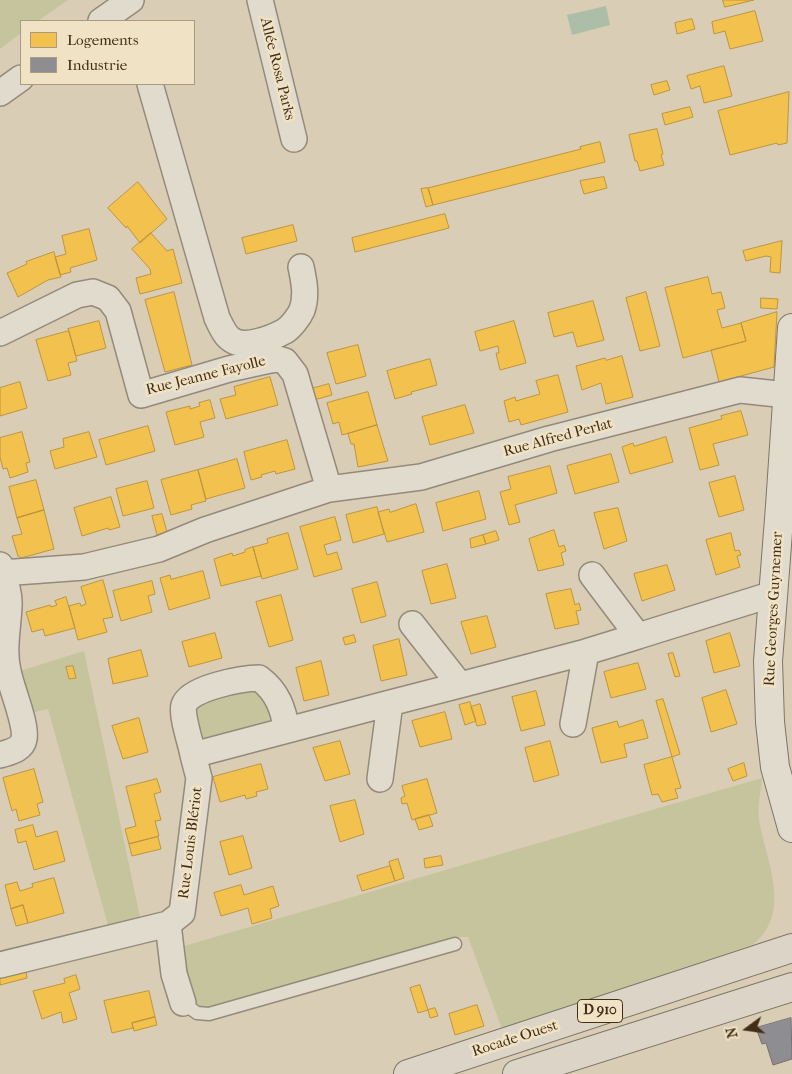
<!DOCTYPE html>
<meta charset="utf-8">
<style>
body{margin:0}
#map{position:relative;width:792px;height:1074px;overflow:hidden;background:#d9cdb5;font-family:"IM FELL French Canon",serif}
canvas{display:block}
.legend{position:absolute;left:20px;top:20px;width:175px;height:65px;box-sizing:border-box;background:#f0e2c5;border:1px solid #aa9a7f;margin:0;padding:6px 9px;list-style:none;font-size:15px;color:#422e16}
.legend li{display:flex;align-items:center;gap:10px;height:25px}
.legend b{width:25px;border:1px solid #aa9a7f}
.north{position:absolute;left:722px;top:1004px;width:50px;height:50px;-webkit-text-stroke:4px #f0e2c5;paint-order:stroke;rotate:256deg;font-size:14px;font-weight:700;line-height:20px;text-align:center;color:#422e16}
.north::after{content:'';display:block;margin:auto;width:18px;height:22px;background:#422e16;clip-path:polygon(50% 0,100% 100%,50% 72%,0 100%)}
</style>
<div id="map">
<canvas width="792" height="1074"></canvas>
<ul class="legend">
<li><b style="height:14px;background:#f2c14e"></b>Logements</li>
<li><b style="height:14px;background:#8d8d92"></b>Industrie</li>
</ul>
<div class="north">N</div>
</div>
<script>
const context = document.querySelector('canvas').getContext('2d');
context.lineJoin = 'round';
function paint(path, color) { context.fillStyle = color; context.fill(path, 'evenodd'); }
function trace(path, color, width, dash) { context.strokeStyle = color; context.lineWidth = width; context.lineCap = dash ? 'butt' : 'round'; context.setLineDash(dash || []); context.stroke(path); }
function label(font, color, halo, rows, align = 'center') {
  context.font = font + ' "IM FELL French Canon",serif'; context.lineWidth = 5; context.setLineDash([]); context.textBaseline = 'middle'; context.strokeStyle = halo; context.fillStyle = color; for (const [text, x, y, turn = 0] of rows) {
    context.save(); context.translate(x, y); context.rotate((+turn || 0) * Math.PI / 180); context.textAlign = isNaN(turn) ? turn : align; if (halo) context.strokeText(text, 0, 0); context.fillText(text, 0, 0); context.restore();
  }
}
paint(new Path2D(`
 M 0,0 L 68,0 L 38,21 L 21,21 L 21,33 L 0,49 Z
 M 84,651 L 141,922 L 109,929 L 48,709 L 31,713 L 20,671 Z
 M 257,689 L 274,716 L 273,723 L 203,744 L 193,712 L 204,698 Z
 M 762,778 C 761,791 757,807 759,820 C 767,864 792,911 754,944 L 502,1029 L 468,937 L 461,937 L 216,1009 C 212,1009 208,1009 204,1008 C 181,1000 182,966 184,946 Z`), '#c6c49c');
paint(new Path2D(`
 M 606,6 L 610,25 L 572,35 L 567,15 Z`), '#acbea8');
const homes = new Path2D(`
 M 723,0 L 754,0 L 725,7 Z
 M 755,11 L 763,41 L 730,49 L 725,31 L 714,34 L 712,22 Z
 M 692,19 L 695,29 L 677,34 L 675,23 Z
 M 724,66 L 732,96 L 704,103 L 700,86 L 691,89 L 687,76 Z
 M 667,81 L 670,90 L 654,95 L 651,85 Z
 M 789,92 L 787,143 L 778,145 L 777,143 L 730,155 L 718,111 Z
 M 690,107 L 693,117 L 665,125 L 662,114 Z
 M 657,129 L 663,154 L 661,155 L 664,165 L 640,171 L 637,161 L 635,161 L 629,135 Z
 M 600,142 L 605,162 L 433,205 L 428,188 L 581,149 L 580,147 Z
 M 604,177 L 607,188 L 584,194 L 580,181 Z
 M 138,182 L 167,219 L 140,243 L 127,226 L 126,228 L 108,208 Z
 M 428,188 L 433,205 L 426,207 L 421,189 Z
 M 445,214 L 449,228 L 355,252 L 352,238 Z
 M 293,225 L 297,241 L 246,254 L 242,238 Z
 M 89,229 L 97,260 L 70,268 L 71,272 L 60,275 L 55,257 L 66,254 L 62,236 Z
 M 151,233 L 167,251 L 173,249 L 182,283 L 140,294 L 136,278 L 151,274 L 150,269 L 132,249 Z
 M 782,241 L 780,273 L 770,272 L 771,257 L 766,256 L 746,261 L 743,251 Z
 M 54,252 L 61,277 L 48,280 L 18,297 L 7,273 L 27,264 L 26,262 Z
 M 708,277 L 712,294 L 721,292 L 725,308 L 717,310 L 722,328 L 741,323 L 746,341 L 683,358 L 665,288 Z
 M 174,292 L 192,365 L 165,372 L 145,300 Z
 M 646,292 L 660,346 L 640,351 L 626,298 Z
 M 761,298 L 778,299 L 777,309 L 761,308 Z
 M 593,301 L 604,340 L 577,347 L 573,332 L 554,337 L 548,313 Z
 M 777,312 L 774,367 L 719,382 L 711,350 L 746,341 L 741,323 Z
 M 99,321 L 106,348 L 76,356 L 68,329 Z
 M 514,321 L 526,363 L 500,370 L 496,353 L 499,353 L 498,346 L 480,351 L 475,332 Z
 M 69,331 L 77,361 L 68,363 L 71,375 L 48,381 L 36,340 Z
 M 358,345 L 366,376 L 336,384 L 327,353 Z
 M 622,356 L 633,397 L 606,404 L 601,383 L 582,390 L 576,366 L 605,358 L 606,360 Z
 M 430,359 L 437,385 L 411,392 L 412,394 L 395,399 L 387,371 Z
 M 558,375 L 568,412 L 521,425 L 519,419 L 509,422 L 504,401 L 515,397 L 516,401 L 540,394 L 536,381 Z
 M 270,377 L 278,405 L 226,419 L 220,399 L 236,395 L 234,387 Z
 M 20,382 L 27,408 L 0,416 L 0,388 Z
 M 329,384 L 332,395 L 314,400 L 311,389 Z
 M 368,392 L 377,425 L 342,435 L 339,422 L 333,424 L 327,403 Z
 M 210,400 L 215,418 L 200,422 L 204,437 L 175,445 L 166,412 L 190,406 L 190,409 L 200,406 L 199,403 Z
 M 465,405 L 474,433 L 430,445 L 422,417 Z
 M 741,411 L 748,435 L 713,444 L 719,465 L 700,470 L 689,428 L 722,419 L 721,416 Z
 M 377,425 L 388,461 L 358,467 L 354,444 L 351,444 L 348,434 Z
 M 148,426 L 155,451 L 106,465 L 99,440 Z
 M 22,432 L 30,462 L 26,463 L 28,472 L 10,478 L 7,468 L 3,469 L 0,457 L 0,438 Z
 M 89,432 L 97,457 L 55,469 L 50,451 L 64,447 L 63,439 Z
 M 666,437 L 673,462 L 630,474 L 622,447 L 633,443 L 634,446 Z
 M 287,440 L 295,469 L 276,474 L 275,471 L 261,475 L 262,477 L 251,480 L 244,452 Z
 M 611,454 L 619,482 L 575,494 L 567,466 Z
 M 237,459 L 245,488 L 206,499 L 198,470 Z
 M 550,466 L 557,493 L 515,505 L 520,522 L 509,525 L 500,492 L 511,489 L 508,477 Z
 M 198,470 L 206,501 L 191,505 L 192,509 L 171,515 L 161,480 Z
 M 735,476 L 744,510 L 719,517 L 709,483 Z
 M 36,480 L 44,510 L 17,518 L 9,487 Z
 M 147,481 L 154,508 L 123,516 L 116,489 Z
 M 479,491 L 486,519 L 443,531 L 436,503 Z
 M 111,497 L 120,527 L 109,530 L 108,528 L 82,536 L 74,508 Z
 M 416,504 L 424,532 L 387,542 L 378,512 L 389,509 L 390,512 Z
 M 377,507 L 384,534 L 353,543 L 346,515 Z
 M 618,508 L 627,541 L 604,549 L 594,513 Z
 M 44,510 L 54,549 L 21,558 L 18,556 L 12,536 L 22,534 L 17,518 Z
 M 162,514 L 167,532 L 157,535 L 152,516 Z
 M 335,517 L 341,540 L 324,545 L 327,555 L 337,552 L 342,569 L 314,577 L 300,527 Z
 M 554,530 L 559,547 L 564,545 L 566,551 L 561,553 L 564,565 L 538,571 L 529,539 Z
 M 496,531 L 499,540 L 486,544 L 483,535 Z
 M 288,533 L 298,569 L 262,579 L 253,547 L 268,543 L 267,539 Z
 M 731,533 L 735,551 L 739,550 L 741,555 L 737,556 L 740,567 L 716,575 L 706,540 Z
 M 483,535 L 486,544 L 471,548 L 470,539 Z
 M 253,547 L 261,576 L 221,586 L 214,559 L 232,553 L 233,556 L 245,552 L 245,550 Z
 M 447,564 L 456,598 L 431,604 L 422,571 Z
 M 667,565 L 675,590 L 642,601 L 634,574 Z
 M 203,571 L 210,598 L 169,610 L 160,578 L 170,575 L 171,579 Z
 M 103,580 L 113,617 L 103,619 L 107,632 L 78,640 L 69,606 L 80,603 L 81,606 L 86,604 L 81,587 Z
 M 152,581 L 155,594 L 148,596 L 152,612 L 121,621 L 113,591 Z
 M 377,582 L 386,616 L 361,623 L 352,589 Z
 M 571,589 L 575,605 L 579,603 L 581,610 L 576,611 L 579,624 L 555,629 L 546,594 Z
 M 281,595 L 293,640 L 269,647 L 256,602 Z
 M 66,597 L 75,628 L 45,636 L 43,629 L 32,632 L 26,612 L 50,605 L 51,607 L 57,605 L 55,601 Z
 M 487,616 L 496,647 L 471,654 L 461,622 Z
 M 215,633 L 222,658 L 189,667 L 182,642 Z
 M 730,633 L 740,666 L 714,673 L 706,641 Z
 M 354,635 L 356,642 L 345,645 L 343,638 Z
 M 399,639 L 407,675 L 381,681 L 373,646 Z
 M 141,650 L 148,676 L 113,684 L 108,659 Z
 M 673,653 L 680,676 L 675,677 L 668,654 Z
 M 321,661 L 329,695 L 304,701 L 296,668 Z
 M 638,663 L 646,689 L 611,698 L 604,672 Z
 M 73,666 L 76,678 L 69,679 L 66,667 Z
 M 726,690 L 737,724 L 711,732 L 702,698 Z
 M 536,691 L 545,725 L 521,731 L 512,697 Z
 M 663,699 L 680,754 L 672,757 L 656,701 Z
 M 470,702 L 476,721 L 465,725 L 459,705 Z
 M 480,704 L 486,724 L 477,726 L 471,707 Z
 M 445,712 L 452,739 L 420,747 L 412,721 Z
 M 139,718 L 148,752 L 123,759 L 112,726 Z
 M 643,720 L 648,738 L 624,744 L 627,757 L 601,763 L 592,728 L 617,721 L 619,727 Z
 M 340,741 L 350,774 L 325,781 L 313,748 Z
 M 550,741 L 559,775 L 534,782 L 525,748 Z
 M 672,757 L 681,788 L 675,789 L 678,798 L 662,802 L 658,794 L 652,795 L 644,765 Z
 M 744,763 L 747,776 L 733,781 L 728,769 Z
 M 261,764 L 268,789 L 256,792 L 257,796 L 246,799 L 245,795 L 220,802 L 213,777 Z
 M 34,769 L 43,802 L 37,804 L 40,815 L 19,821 L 16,809 L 12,811 L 3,778 Z
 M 157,779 L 161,792 L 154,794 L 161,820 L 155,821 L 159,836 L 129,844 L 125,829 L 136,826 L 126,787 Z
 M 427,779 L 437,813 L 412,820 L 407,803 L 402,804 L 401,798 L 405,796 L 402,786 Z
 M 355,800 L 364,834 L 340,842 L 330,806 Z
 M 429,815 L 433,826 L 419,830 L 415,819 Z
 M 33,825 L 36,837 L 57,831 L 65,861 L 34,870 L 26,841 L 18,843 L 15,830 Z
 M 243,836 L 252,868 L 229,875 L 220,842 Z
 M 158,837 L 161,849 L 132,856 L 129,844 Z
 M 441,856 L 443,865 L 425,868 L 424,859 Z
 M 398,859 L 404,878 L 395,881 L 389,862 Z
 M 390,866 L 395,881 L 362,891 L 357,876 Z
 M 54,878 L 64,913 L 28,923 L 23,905 L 11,909 L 5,885 L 17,882 L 20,891 L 33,887 L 32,884 Z
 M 241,885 L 244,895 L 273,886 L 279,906 L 270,909 L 272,918 L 252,924 L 248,908 L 221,916 L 214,893 Z
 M 23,905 L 28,923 L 16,926 L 11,909 Z
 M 26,972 L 27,978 L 0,985 L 0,977 Z
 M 76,975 L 80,989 L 69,993 L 77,1019 L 63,1023 L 61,1012 L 42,1019 L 33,991 L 65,983 L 64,979 Z
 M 420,985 L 428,1010 L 418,1013 L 410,988 Z
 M 149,991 L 155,1017 L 132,1023 L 133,1028 L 112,1033 L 104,1001 Z
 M 477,1005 L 484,1026 L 455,1035 L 449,1014 Z
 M 435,1008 L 438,1016 L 430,1018 L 428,1010 Z
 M 155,1017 L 157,1025 L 134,1031 L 132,1023 Z`);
paint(homes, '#f2c14e');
trace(homes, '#bd953d', 1);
const industry = new Path2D(`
 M 791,1018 L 792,1059 L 773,1065 L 766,1043 L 762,1044 L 756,1028 Z`);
paint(industry, '#8d8d92');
trace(industry, '#76706d', 1);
const lane = new Path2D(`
 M 183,1003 L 197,1013 L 209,1014 L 455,944`);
const street = new Path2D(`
 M 260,0 L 294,139
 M 101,21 L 131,0
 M 150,84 L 217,318 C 221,326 225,336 232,340 C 245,349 272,338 285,331 C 291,327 299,317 302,310 C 307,296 304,281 301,267
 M 0,93 L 21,78
 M 0,333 L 77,295 L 93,292 L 108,298 L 118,311 L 141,395 L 229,369 L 270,360 L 278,359 L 285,361 L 295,374 L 329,489 L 205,530 L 159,549 L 84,567 L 2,573
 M 329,489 L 421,477 L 549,439 L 740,390 L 787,395
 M 0,565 C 4,578 10,593 9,606 C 8,628 3,650 8,671 C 11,688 27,724 24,739 C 22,750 9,752 0,755
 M 592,575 L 638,636 L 773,594
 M 412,624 L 460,685 L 586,652
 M 573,724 L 586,652 L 638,636
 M 193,755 C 191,743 181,716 184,705 C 189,688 243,678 259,678 C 278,692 283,709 287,730
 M 380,779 L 390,703 L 460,685
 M 0,965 L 168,924
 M 183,1003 L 174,974 L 168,924 L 182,913 L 199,778 L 193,755 L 390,703`);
const secondary = new Path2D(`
 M 792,328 L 780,506 L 768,661 L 770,722 L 775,767 L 792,828`);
const primary = new Path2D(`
 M 408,1074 L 792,948
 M 517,1074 L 792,987`);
trace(lane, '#948a7a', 15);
trace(street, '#948a7a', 28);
trace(secondary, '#7e7565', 30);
trace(primary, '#7e7565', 30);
trace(lane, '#e1dbce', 12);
trace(street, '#e1dbce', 25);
trace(secondary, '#e1dbce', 28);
trace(primary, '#dcd5c7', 28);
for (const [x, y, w] of [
 [600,1011,45]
]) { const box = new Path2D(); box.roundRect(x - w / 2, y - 11.5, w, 23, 4); context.fillStyle = '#f0e2c5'; context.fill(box); trace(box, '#422e16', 1); }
label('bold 14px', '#422e16', null, [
 ["D 910",600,1011]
]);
label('15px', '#422e16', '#f0e2c5', [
 ["Allée Rosa Parks",277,69,76],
 ["Rue Jeanne Fayolle",206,376,-14],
 ["Rue Alfred Perlat",558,438,-15],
 ["Rue Georges Guynemer",774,609,-87],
 ["Rue Louis Blériot",191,843,-83],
 ["Rocade Ouest",515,1039,-18]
]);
</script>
